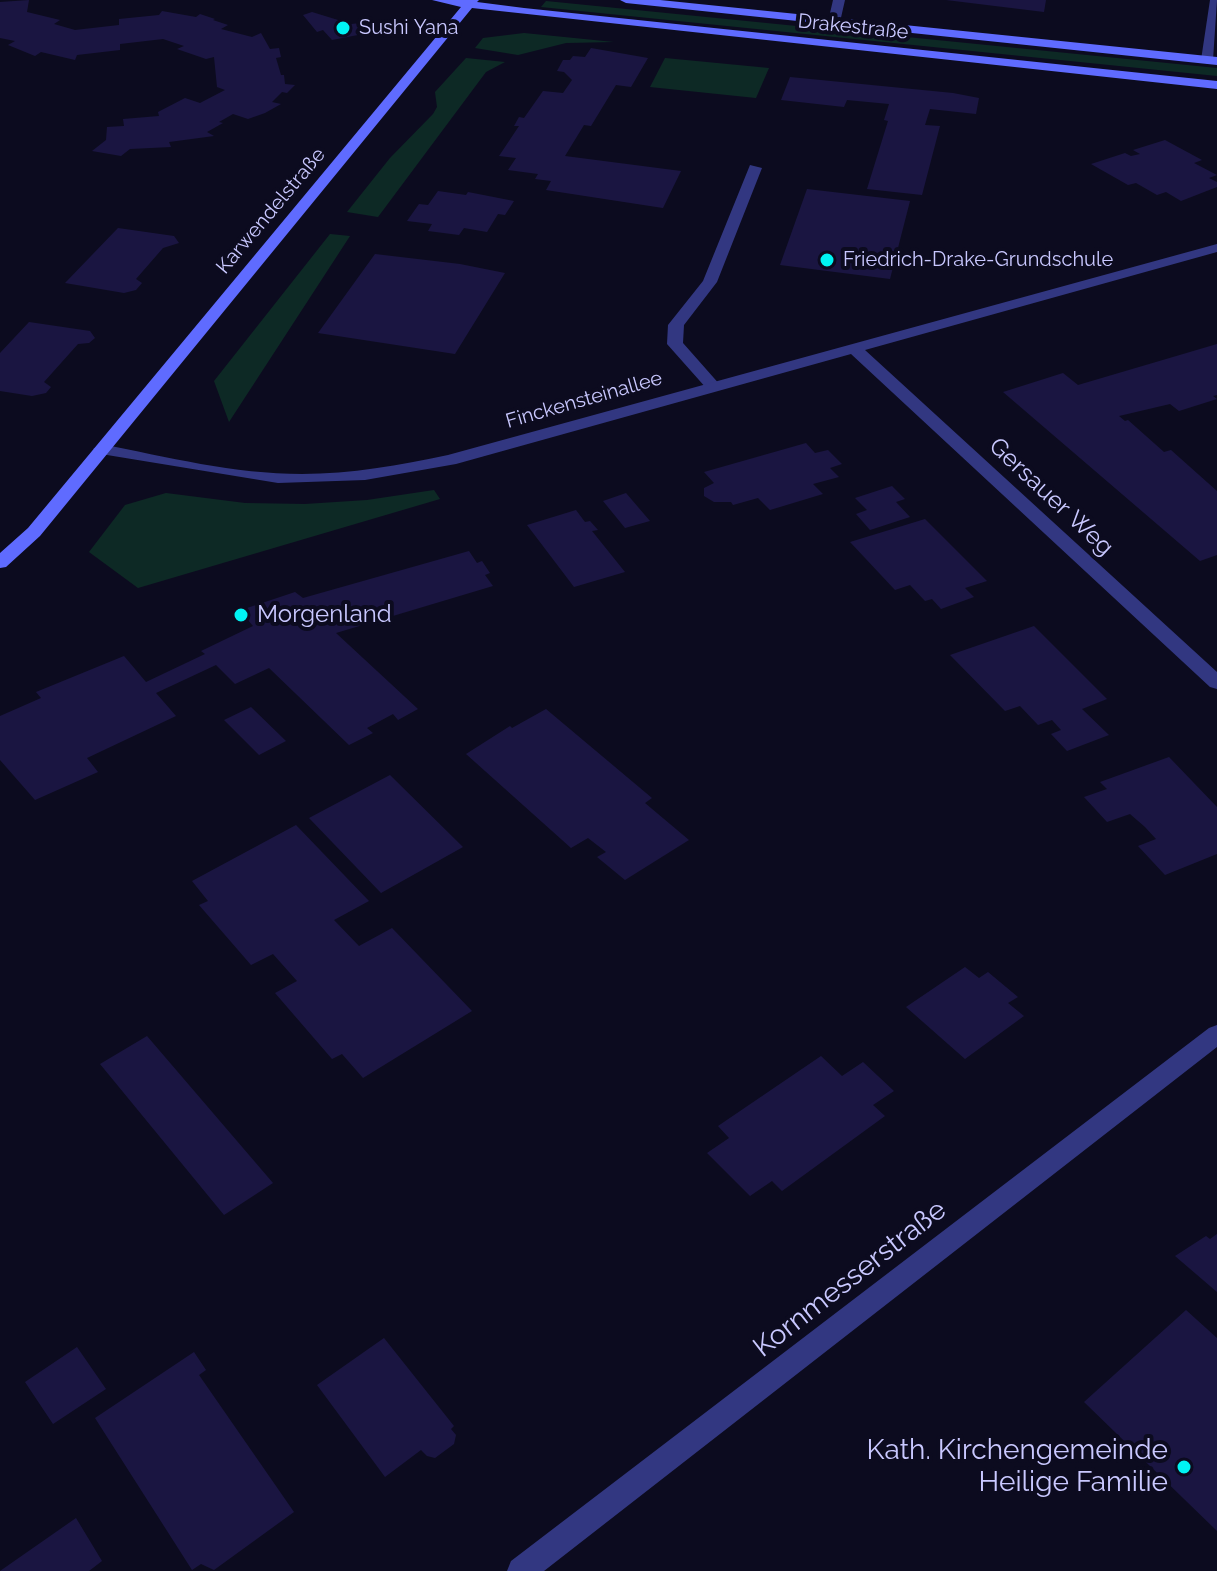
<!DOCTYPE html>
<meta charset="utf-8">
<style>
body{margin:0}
canvas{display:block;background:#0c0b1f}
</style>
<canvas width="1217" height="1571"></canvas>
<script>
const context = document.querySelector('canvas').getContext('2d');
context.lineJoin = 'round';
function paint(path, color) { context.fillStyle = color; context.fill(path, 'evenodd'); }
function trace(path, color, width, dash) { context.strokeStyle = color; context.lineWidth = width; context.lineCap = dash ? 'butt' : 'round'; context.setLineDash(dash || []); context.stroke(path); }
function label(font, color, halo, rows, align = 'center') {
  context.font = font + ' Raleway,sans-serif'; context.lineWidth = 8; context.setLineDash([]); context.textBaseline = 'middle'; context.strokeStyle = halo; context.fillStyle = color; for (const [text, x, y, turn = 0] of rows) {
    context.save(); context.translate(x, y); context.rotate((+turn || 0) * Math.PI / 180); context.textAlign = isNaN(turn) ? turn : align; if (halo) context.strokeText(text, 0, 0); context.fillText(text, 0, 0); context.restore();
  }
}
paint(new Path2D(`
 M 546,1 L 1217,68 L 1217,76 L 541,7 Z
 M 524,33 L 614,42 L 566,43 L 518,55 L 475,48 L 483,38 Z
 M 466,58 L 505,62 L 486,72 L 378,217 L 347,212 L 390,158 L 433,114 L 437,107 L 435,92 Z
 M 665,58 L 769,68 L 756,98 L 650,87 Z
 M 330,234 L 350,236 L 229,422 L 214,381 Z
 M 434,490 L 440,499 L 138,588 L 89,552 L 125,505 L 166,493 L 245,503 L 305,504 L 367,500 Z`), '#0d2925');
paint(new Path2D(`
 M 29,0 L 27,12 L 60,20 L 54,24 L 75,30 L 119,25 L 119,19 L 159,15 L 162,11 L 196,17 L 200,14 L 215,19 L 213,20 L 228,25 L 221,29 L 252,37 L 261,33 L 270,49 L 279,48 L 281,57 L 276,58 L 281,75 L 284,75 L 285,84 L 295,85 L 287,93 L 282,92 L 272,102 L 281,104 L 265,113 L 248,119 L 233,114 L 219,122 L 223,123 L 207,132 L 214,136 L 169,142 L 171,147 L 130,149 L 121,156 L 92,151 L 106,140 L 107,127 L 124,126 L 123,119 L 159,116 L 158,112 L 185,98 L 200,103 L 225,90 L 217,87 L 214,57 L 206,59 L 177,49 L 184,46 L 163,39 L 120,44 L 120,50 L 77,55 L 75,60 L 41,52 L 35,56 L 8,45 L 15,41 L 0,38 L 0,2 Z
 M 946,0 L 1046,0 L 1044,12 Z
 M 312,12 L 351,24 L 361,23 L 363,34 L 332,40 L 323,30 L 317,32 L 303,15 Z
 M 591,48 L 648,58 L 631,87 L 616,85 L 591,126 L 584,125 L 565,156 L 681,171 L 663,208 L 546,190 L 551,181 L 535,179 L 538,174 L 508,170 L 516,158 L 499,156 L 519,126 L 514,126 L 519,117 L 524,118 L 543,91 L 563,93 L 572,80 L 564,72 L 557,71 L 563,60 L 570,60 L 573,56 L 585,57 Z
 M 790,77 L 953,93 L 979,98 L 976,114 L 930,109 L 925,125 L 940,126 L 922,195 L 867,189 L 888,121 L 884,120 L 889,104 L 847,100 L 844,107 L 781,100 Z
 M 1165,140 L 1202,160 L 1194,163 L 1217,175 L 1209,178 L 1217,182 L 1217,187 L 1181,201 L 1166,192 L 1157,195 L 1136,183 L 1128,185 L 1091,164 L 1125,153 L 1131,156 L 1140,154 L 1133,150 Z
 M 807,189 L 910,201 L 890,279 L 780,265 Z
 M 438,191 L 466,195 L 468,192 L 514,201 L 505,215 L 498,214 L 487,232 L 464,228 L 459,235 L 428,231 L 432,224 L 407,221 L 419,204 L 428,205 Z
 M 118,228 L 174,236 L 179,243 L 163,248 L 136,279 L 142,283 L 136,290 L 124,293 L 65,283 Z
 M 375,254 L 460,264 L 505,273 L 455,354 L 318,333 Z
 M 29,322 L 90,331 L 95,338 L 89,343 L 78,344 L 44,382 L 51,387 L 46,393 L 32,396 L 0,391 L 0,353 Z
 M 1217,344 L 1217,395 L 1213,396 L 1217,399 L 1179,411 L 1170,404 L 1119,416 L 1125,421 L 1128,420 L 1164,452 L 1171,450 L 1217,491 L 1217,555 L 1200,561 L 1003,392 L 1063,373 L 1078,385 Z
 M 806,443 L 815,453 L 828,450 L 842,464 L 830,468 L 839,477 L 813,484 L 823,494 L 770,510 L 758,498 L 733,505 L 731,502 L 714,502 L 704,496 L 704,488 L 714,483 L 704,472 Z
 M 892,486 L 905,499 L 896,502 L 910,517 L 870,530 L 856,514 L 867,510 L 855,498 Z
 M 626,493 L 650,521 L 625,528 L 603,501 Z
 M 576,510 L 585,522 L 590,521 L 598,530 L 592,531 L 625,572 L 574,587 L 527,525 Z
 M 925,519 L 987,581 L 965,588 L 974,597 L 941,609 L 932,599 L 925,601 L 910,585 L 895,590 L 850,542 Z
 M 469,551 L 477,563 L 482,561 L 490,573 L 485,575 L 493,586 L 336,633 L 418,709 L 398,720 L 393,714 L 367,728 L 373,733 L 349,745 L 269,668 L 235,684 L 216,665 L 156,693 L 176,716 L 87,758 L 98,772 L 35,800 L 0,760 L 0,716 L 41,698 L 36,692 L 124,656 L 146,682 L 205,654 L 201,651 L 253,626 L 247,619 L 244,620 L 238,611 L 295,592 L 303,598 Z
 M 1034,626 L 1107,699 L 1082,709 L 1109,735 L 1067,751 L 1051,734 L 1061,730 L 1052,720 L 1038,725 L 1020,706 L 1005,711 L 950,655 Z
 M 251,707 L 286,741 L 259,755 L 224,720 Z
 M 546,709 L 652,798 L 645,803 L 689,840 L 625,880 L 597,857 L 606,852 L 588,838 L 571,848 L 466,754 L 510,726 L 512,728 Z
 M 1169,757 L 1217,807 L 1217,854 L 1165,875 L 1138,846 L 1156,839 L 1145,827 L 1130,814 L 1107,822 L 1084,797 L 1107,789 L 1100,782 Z
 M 390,775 L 463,847 L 381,893 L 309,818 Z
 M 296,825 L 369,901 L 334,920 L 359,946 L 392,928 L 472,1011 L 363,1078 L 342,1054 L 332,1059 L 275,993 L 297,981 L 273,954 L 251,965 L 199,905 L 208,901 L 192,881 Z
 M 965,967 L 979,978 L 988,972 L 1018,997 L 1008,1003 L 1024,1016 L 965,1059 L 906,1007 Z
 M 147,1036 L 273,1183 L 224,1215 L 100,1064 Z
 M 821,1056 L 842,1076 L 863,1062 L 894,1091 L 873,1105 L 885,1116 L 782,1191 L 772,1181 L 750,1196 L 707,1153 L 729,1138 L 718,1126 Z
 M 1217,1234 L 1217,1292 L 1175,1256 L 1206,1236 L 1210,1239 Z
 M 1186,1310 L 1217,1338 L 1217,1531 L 1084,1402 Z
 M 384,1338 L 454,1426 L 451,1429 L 456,1435 L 454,1444 L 435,1458 L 427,1456 L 421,1450 L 385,1477 L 317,1385 Z
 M 77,1347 L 106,1389 L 53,1424 L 25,1382 Z
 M 194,1352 L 206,1370 L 199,1375 L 294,1512 L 214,1570 L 201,1564 L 192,1570 L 95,1418 Z
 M 76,1518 L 102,1561 L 89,1571 L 0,1571 Z`), '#1a1541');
paint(new Path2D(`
 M 833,0 L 845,0 L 840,22 L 834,26 L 828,22 Z
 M 1210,0 L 1217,0 L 1213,60 L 1207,64 L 1201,60 Z
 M 750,165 L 762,168 L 717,282 L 684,325 L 683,343 L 721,386 L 713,391 L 707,389 L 667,344 L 668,325 L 703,281 Z`), '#323781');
paint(new Path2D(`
 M 1217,244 L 1217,252 L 865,350 L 1217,672 L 1217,689 L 1210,687 L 851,354 L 456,464 L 365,480 L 278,483 L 101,454 L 93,449 L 101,444 C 167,457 234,474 302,474 C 351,474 400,465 448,455 Z
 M 1217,1025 L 1217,1047 L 544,1571 L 507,1571 L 511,1561 L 1209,1028 Z`), '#323781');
paint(new Path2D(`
 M 432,0 L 479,0 L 477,2 L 524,8 L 1217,81 L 1217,89 L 472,8 L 40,536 L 6,567 L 0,568 L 0,553 L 28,528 L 461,7 Z
 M 620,0 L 660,0 L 1217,57 L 1217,65 L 626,3 Z`), '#5f6bff');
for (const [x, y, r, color] of [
 [343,28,8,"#00f3f3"],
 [827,260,8,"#00f3f3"],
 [241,615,8,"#00f3f3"],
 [1184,1467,8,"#00f3f3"]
]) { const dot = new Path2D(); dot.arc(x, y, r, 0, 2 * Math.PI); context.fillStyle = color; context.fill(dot); trace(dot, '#0c0b1f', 3); }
label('20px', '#c9c8ff', '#0c0b1f', [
 ["Drakestraße",853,27,6],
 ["Karwendelstraße",271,211,-50],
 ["Finckensteinallee",584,400,-16]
]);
label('20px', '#c9c8ff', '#0c0b1f', [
 ["Sushi Yana",359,28],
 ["Friedrich-Drake-Grundschule",843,260]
], 'left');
label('24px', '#c9c8ff', '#0c0b1f', [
 ["Gersauer Weg",1051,497,43]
]);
label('24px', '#c9c8ff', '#0c0b1f', [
 ["Morgenland",257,615]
], 'left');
label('28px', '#c9c8ff', '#0c0b1f', [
 ["Kornmesserstraße",850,1279,-38]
]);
label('28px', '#c9c8ff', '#0c0b1f', [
 ["Kath. Kirchengemeinde",1168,1451],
 ["Heilige Familie",1168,1483]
], 'right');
</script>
